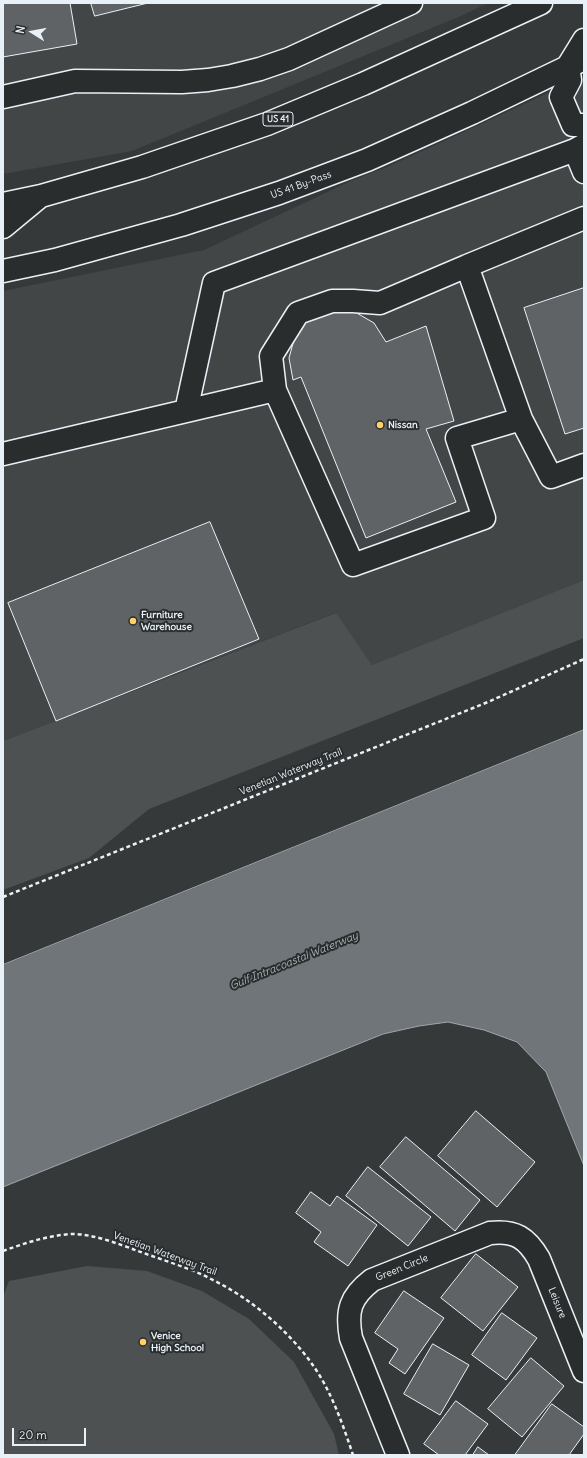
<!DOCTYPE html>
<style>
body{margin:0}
#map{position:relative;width:587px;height:1458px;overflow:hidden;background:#35393a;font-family:Delius,sans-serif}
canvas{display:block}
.frame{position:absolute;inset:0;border:4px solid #e8f1f8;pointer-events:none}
.north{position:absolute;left:12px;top:12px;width:40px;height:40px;-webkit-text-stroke:3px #2a2d2e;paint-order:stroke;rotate:281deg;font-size:11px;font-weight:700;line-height:16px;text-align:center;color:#e8f1f8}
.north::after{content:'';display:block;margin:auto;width:14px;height:18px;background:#e8f1f8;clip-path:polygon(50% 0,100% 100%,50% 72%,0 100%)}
.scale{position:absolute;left:12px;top:1428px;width:74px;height:18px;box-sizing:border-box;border:2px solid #e8f1f8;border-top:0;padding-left:5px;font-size:12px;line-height:14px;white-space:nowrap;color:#e8f1f8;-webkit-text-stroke:3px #2a2d2e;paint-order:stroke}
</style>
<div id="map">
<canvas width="587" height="1458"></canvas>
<div class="frame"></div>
<div class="north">N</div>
<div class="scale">20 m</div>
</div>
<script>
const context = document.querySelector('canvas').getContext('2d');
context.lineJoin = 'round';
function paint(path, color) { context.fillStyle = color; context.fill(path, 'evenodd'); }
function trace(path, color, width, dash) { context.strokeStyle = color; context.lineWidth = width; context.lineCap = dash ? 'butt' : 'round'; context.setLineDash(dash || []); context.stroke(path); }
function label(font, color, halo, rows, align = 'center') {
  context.font = font + ' Delius,sans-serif'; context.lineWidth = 4; context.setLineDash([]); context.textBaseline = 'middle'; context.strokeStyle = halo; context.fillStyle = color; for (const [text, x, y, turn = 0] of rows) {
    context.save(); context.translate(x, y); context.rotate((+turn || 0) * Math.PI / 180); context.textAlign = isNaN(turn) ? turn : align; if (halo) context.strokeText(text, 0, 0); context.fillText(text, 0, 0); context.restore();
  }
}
paint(new Path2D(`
 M 3,3 L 488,3 L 461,16 L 132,151 L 3,174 Z
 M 584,75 L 584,580 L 372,665 L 335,613 L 3,741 L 3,291 L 204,250 L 353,180 L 387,167 L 479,125 L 580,78 Z`), '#424647');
paint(new Path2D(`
 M 584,580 L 584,638 L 149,809 L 89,858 L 3,890 L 3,741 L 336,613 L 372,665 Z
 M 87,1266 L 147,1271 L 202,1291 L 249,1319 L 294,1362 L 334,1434 L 339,1455 L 3,1455 L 3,1297 L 9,1281 Z`), '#4d5152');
const water = new Path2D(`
 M 584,730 L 584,1166 L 546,1072 L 517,1042 L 484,1030 L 448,1022 L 419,1026 L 383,1034 L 3,1187 L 3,965 Z`);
paint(water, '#707579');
trace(water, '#a0a7ac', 1);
const building = new Path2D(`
 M 3,3 L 70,3 L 77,44 L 3,57 Z
 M 91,3 L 148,3 L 95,16 Z
 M 584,288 L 584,428 L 565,434 L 524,308 Z
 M 332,309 L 355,312 L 374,323 L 386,342 L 426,326 L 454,421 L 426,429 L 456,502 L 366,538 L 301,377 L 293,380 L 289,358 L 295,336 L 309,319 Z
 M 210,522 L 259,639 L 56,721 L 8,603 Z
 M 476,1111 L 535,1162 L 497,1207 L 438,1156 Z
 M 406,1137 L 480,1200 L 455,1231 L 380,1167 Z
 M 368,1167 L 431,1217 L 408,1246 L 346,1196 Z
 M 311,1192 L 330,1206 L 337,1196 L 377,1225 L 348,1266 L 314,1242 L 321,1232 L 296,1213 Z
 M 476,1254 L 518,1287 L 483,1331 L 441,1298 Z
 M 404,1291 L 444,1318 L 405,1374 L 389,1363 L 398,1349 L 375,1333 Z
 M 502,1313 L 537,1338 L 506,1380 L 472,1355 Z
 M 433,1344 L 469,1365 L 440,1415 L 404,1394 Z
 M 531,1358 L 564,1386 L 522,1437 L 488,1409 Z
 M 456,1401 L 488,1424 L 465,1455 L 439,1455 L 424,1444 Z
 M 552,1404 L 584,1427 L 584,1434 L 569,1455 L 515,1455 Z
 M 478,1447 L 489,1455 L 473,1455 Z`);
paint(building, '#5f6365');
trace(building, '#e8f1f8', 1);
const minor = new Path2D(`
 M 568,66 L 570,80 L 561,97 L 573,125 L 584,125
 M 3,97 L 75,81 L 182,82 L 208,80 L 232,76 L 260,69 L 289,59 L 411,3
 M 575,150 L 584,172
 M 275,390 L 271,356 L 298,313 L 332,301 L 353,301 L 380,303 L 467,266
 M 186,411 L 275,390 L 353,565 L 484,518 L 457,438 L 521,419 L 467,266 L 584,218
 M 521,419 L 551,477 L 584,465
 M 3,454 L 186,411 L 214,283 L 575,150 L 584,145
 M 398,1455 L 351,1338 C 346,1311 350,1297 372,1280 L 490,1233 C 515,1230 527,1238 539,1259 L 584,1371`);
const major = new Path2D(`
 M 568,66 L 584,40
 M 3,204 L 41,196 L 142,167 L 267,124 L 363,84 L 541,3
 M 3,227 L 38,198
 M 3,271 L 55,260 L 181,225 L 279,193 L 367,160 L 472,113 L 584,59`);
trace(minor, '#e8f1f8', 25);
trace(major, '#e8f1f8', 25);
trace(new Path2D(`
 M 3,897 L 488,702 L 584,659
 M 3,1251 C 25,1243 49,1235 73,1234 C 93,1234 119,1244 138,1251 C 162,1260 188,1267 211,1279 C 250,1298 287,1329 312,1364 C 331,1390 343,1425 353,1455`), '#e8f1f8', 2.5, [4, 3]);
trace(minor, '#2a2d2e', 22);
trace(major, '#2a2d2e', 22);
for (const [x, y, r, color] of [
 [380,425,4,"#ffd166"],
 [133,621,4,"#ffd166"],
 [143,1342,4,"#ffd166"]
]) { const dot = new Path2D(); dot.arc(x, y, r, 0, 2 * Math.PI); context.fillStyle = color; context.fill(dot); trace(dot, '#2a2d2e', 1.5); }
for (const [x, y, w] of [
 [278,119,30]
]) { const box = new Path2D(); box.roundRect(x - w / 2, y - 7, w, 14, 3); context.fillStyle = '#2a2d2e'; context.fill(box); trace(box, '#e8f1f8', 1); }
label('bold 9px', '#e8f1f8', null, [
 ["US 41",278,119]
]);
label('10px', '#e8f1f8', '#2a2d2e', [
 ["US 41 By-Pass",301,185,-20],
 ["Venetian Waterway Trail",291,772,-22],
 ["Venetian Waterway Trail",165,1254,20],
 ["Green Circle",402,1268,-22],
 ["Leisure",557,1303,68]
]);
label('bold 10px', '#e8f1f8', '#2a2d2e', [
 ["Nissan",388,425],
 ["Furniture",141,615],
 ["Warehouse",141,627],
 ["Venice",151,1336],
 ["High School",151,1348]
], 'left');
label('italic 11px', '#acb3b8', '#2a2d2e', [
 ["Gulf Intracoastal Waterway",294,961,-22]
]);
</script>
